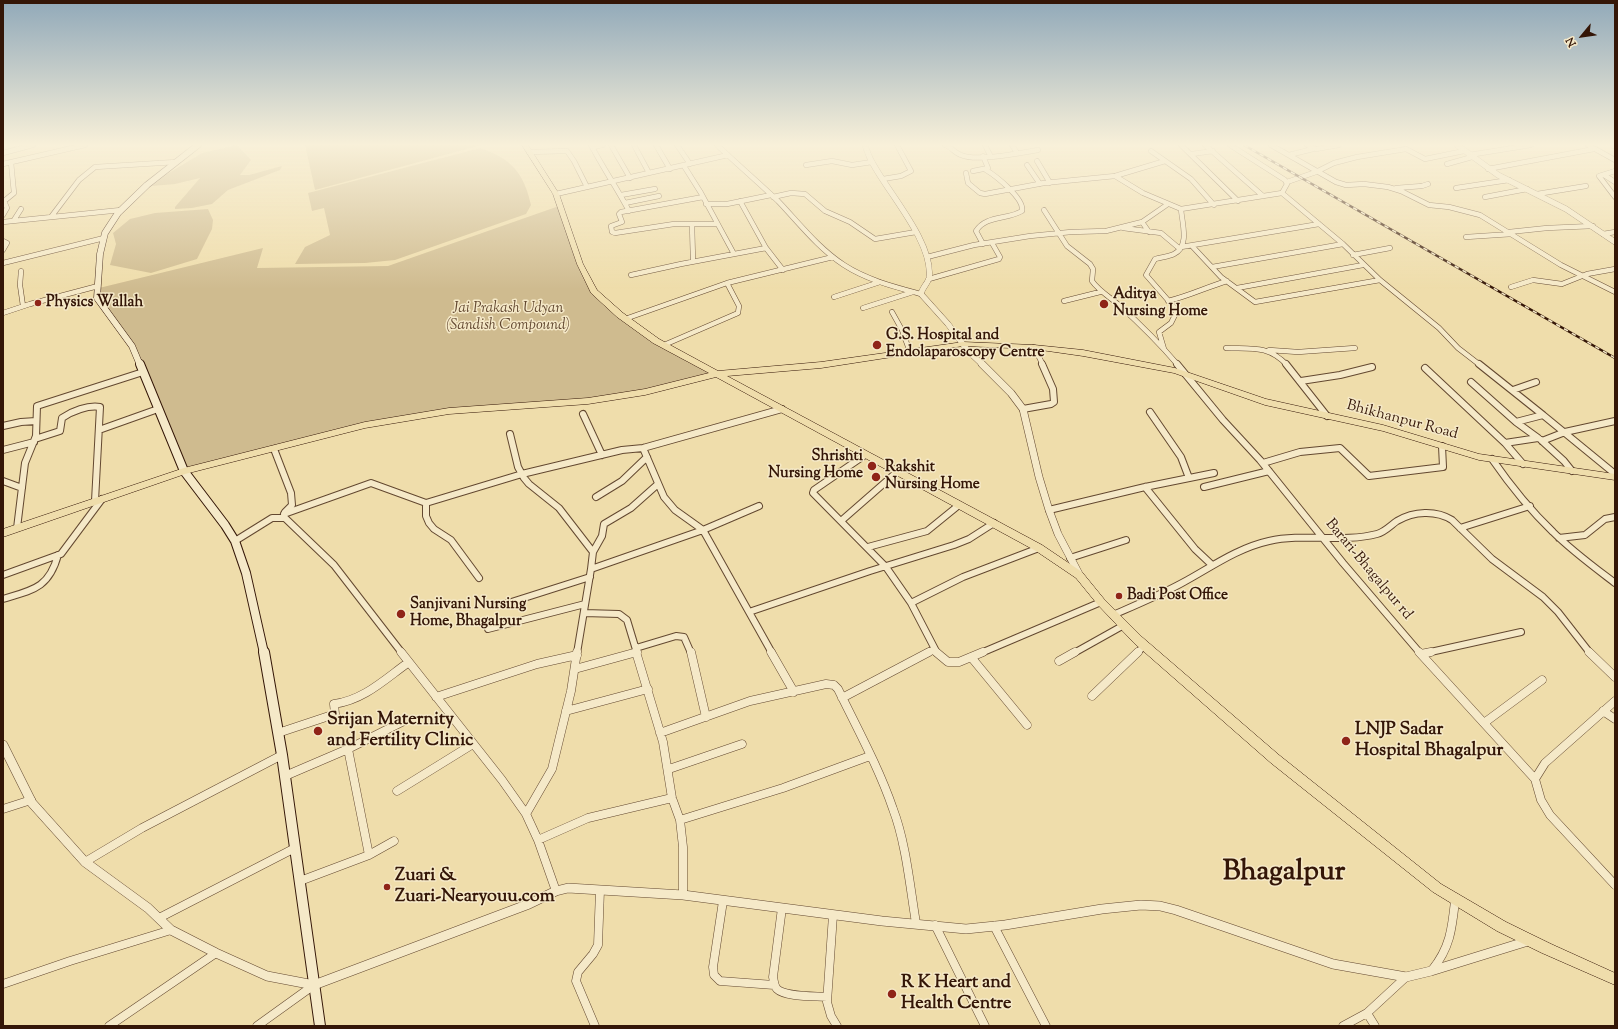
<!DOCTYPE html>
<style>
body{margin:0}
#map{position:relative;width:1618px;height:1029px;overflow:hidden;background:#efddab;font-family:"Sorts Mill Goudy",serif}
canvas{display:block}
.frame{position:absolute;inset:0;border:4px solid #341607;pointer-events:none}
.north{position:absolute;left:1562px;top:16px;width:40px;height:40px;-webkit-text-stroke:3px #f5e9c8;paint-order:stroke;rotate:241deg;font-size:11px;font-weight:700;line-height:16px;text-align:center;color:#341607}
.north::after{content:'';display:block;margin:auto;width:14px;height:18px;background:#341607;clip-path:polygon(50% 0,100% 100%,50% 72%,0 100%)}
</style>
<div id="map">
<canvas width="1618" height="1029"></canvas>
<div class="frame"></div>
<div class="north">N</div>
</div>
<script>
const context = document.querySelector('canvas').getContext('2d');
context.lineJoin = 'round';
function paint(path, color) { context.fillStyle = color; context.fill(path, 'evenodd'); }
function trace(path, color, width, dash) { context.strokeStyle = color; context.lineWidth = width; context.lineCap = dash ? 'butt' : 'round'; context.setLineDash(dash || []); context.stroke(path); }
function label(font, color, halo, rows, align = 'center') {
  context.font = font + ' "Sorts Mill Goudy",serif'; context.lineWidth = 3; context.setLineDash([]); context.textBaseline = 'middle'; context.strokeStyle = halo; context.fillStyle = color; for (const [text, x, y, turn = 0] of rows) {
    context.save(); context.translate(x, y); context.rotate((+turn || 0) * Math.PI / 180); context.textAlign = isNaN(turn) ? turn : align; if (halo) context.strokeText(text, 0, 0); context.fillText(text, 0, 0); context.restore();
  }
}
paint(new Path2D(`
 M 237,145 L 251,160 L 240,175 L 249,175 L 282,166 L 280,170 L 228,190 L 212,204 L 192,208 L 175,209 L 175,207 L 200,178 L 175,184 L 152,186 L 167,174 L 202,153 Z
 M 305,145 L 482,145 L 315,190 Z
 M 480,148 C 511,158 524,173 531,205 L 526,214 L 395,260 L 365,263 L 295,264 L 305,247 L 330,235 L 324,208 L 312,211 L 308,193 Z
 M 559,206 L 580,264 L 594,291 L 618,316 L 717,374 L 645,392 L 588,401 L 449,411 L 365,425 L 184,471 L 138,361 L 97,298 L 99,288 L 263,248 L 257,268 L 388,266 Z
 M 208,209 L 213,220 L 212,229 L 197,259 L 151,273 L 110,265 L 116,244 L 113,233 L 130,219 L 155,213 Z`), '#cfbb8f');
const minorFar2 = new Path2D(`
 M 591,145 C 603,168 617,188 629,211
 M 611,145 L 630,178
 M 634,145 L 649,173
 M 656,145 L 670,169
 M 677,145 L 690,164
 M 717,145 C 737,164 758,182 778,201 C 799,223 818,248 844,265 C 867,280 895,287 921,294
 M 945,145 C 951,147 955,153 961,155 C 976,162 1020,153 1038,150
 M 985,145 L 990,155
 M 1012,145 L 1017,153
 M 1181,145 L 1238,201
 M 1205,145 L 1263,196
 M 1230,145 L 1285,180 L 1287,184 L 1282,193
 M 1271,145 L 1336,182 L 1346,185 L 1364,184 L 1388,187 L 1401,191 L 1429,205 L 1449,207 L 1480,215 L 1561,265 L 1615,292
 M 1307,145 L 1316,149 L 1339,145
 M 1588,145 L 1615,160
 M 1613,146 L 1615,145
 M 593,147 L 603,145
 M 1151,151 L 1191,179 L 1214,205
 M 529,152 L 567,151 L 574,161 L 587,187
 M 3,153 L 33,145
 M 1192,154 L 1213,151
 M 1289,155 L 1313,149
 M 1469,155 L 1531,145
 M 1037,161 L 1050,183
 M 3,164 L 85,145
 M 1447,164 L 1472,157
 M 806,165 L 832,161 L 852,165 L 872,162
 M 1027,165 L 1040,184
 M 684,166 L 701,193 L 734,254
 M 1488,169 L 1594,149
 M 973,171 L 988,168 L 983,156
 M 1615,171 L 1599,176 L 1615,197
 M 966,173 L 968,183 L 980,193 L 985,194 L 1044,183 L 1115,176 L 1165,161
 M 1604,175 L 1615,182
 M 1115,176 L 1143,193 L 1181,209
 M 883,179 L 901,176 L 911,171 L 897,145
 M 1287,182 L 1316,172 L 1334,163 L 1357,157 L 1406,149 L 1425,159 L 1464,151
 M 1396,188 L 1422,186 L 1428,184
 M 1456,188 L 1509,180
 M 556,194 L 728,155
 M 1537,194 L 1586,186
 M 621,195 L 655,189
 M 703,197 L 621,212 L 619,214 L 622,222 L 611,226 L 612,232 L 615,233 L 674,224 L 717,224
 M 773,197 L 791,193 L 805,194 L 825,211 L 850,222 L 875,239 L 916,232
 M 1485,197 L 1527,189
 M 740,201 L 766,248 L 783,270
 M 3,202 L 14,193 L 11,162
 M 625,203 L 659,196
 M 706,204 L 727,204 L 771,195
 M 1044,210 L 1067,246 L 1090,264 L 1093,269 L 1092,281 C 1099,291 1110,297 1119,305 C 1140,324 1160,344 1178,365
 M 3,215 L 7,208 L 4,201
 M 51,217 L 79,180 L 95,167 L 176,162
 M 14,220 L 21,209
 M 3,222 L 121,210
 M 692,224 L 693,260
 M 1123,228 L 1161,233 L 1180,249
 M 1149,232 L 1142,222 L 1168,204
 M 1509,232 L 1547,228 L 1593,226
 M 1603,234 L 1615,232
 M 1466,237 L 1512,234
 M 3,241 L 7,243 L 3,250
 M 983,244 L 976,231 C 986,215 1007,220 1022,211 C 1025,199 996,176 986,170
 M 1192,246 L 1221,277 L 1255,302 L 1380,280
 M 1181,247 L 1319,224
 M 1353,255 L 1390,248
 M 927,257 L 974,245 L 1030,236 L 1071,232 L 1106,231 L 1142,222
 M 3,263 L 104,238
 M 1212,267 L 1343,244
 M 21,271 L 20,285 L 23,306
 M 631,275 L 681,264 L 766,248
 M 929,279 L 999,259 L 1000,257 L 992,243
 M 1511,287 L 1533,280 L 1562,284 L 1587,274 L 1615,269
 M 1237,288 L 1363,265
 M 834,297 L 880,282
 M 1064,301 L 1100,292
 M 1168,301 C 1189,296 1207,287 1227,281
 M 863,308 L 913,292
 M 892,312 L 902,330 L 910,352
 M 3,313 L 30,304 L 98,286
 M 625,319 L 727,283 L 833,257
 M 664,345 L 738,313 L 739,306 L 727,283
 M 1034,347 L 1043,365
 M 1226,348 C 1252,349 1268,345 1287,365
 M 1164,349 L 1159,332 L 1171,323 L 1176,313 L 1174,307 L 1146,275 L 1155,259 C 1161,257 1168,257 1174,254 C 1190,246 1182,223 1181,209 L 1282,193 L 1343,244 L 1380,280 L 1439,328 L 1458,348 L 1480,365
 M 1269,350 L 1298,352 L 1355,348`);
const minorFar1 = new Path2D(`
 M 1177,364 L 1223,420 L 1260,460 L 1343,563 L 1420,653
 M 1286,364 L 1327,416
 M 1479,364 L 1543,415 L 1516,422 L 1538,438 L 1505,443 L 1523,464
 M 1425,368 L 1505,443
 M 1301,381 L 1340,375 L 1372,367
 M 1471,382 L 1516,422
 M 1513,390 L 1536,382
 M 1023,409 L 1051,404 L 1054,402 L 1053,389 L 1042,364
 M 1150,412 L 1181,457 L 1189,478
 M 583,414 L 602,455
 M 1543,415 L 1615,474
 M 3,426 L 21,422 L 36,421
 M 99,430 L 158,409
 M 510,434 L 518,467 L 524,478 L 529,484 L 559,508 L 593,552
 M 35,439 L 60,431 L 62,418 C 72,411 88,405 100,407 L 95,501
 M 1541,440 L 1564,461 L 1572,471
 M 1542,441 L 1565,432 L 1615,421
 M 643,448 L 664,497 L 675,510 L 703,530 L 772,653
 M 274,449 L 291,493 L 292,505 L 285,512
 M 3,450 L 34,442
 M 865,455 L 814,490 L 813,493 L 886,567 L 911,603 L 937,653
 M 1492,459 C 1510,485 1530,510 1553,532 C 1572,551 1594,567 1615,583
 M 1263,463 L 1300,452 L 1340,448 L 1369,476 L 1443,467 L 1442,446
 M 3,481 L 22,488
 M 1145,487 L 1195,549 L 1212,565
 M 1204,487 L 1269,471
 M 596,497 L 622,481 L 647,457
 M 426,503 L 426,516 L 429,523 L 434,529 L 451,540 L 479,578
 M 1049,510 L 1145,487 L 1214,473
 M 284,514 L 371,483 L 426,503 L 522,474 L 622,450 L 643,448 L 782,409
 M 841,521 L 897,472
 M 17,528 L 25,463 L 36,436 L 37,406 L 143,372
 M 1460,528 L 1530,506
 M 1559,538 L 1585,535 L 1605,519 L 1615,517
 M 235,541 L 272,518 L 285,518 L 334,565 L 402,653
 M 868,547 L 927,531 L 959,505
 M 1070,558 L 1126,540
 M 591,569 L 593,552 L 602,536 L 604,524 L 631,508 L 658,484
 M 3,575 L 61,554 L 102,499
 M 3,599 C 33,590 49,588 58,555
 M 911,603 L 963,577 L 1039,548
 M 502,605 L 590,577
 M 749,612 L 870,571 L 954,545 L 969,539 L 994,523
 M 584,613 L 619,614 L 627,620 L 637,653
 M 1113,615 C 1136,605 1160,595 1182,583 C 1210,568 1237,548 1269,541 C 1304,533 1342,543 1377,534 C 1385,532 1391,525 1397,521 C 1414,511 1436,510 1452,520 L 1492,559 L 1543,597 L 1558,612 L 1590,653
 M 488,629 L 585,604
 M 636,648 L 676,636 L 684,637 L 691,653
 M 577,653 L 591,569 L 703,530 L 759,506
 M 634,653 L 637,652
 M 927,653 L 934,649
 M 981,653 L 1101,602
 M 1074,653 L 1124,625
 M 1137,653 L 1145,645
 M 1426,653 L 1521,632`);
const minor = new Path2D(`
 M 401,652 L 502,780 L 526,814 L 538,840 L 556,891
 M 636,652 L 663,742 L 672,798 L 680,820 L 683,847 L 683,895
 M 691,652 L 706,717
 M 771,652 L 794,692
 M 936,652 L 948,662 L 959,662 L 983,652
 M 1419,652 L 1535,779
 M 1589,652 L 1615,677
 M 1421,654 L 1431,652
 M 971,657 L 1027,725
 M 1059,661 L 1075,652
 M 575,669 L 637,652
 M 1092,696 L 1138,652
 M 436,697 L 537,664 L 577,655
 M 842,698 L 929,652
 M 1615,701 L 1545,763 L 1535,779 L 1541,800 L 1550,815 L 1615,885
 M 566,711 L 648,689
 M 1603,711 L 1615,719
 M 1484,723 L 1542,680
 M 278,733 L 335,714 L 334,704 C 364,700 385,679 409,662
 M 660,733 L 750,701 L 826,684 L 834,685 L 838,689 C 857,728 879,768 893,809 C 906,843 910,887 916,923
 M 348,749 L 369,855
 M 669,769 L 742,744
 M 285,776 L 348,749 L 402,722
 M 397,791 L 473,744
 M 3,809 L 31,800
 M 526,814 L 552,769 L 571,691 L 577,652
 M 680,820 L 783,788 L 870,756
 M 538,840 L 588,818 L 672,798
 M 85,862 L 142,828 L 282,755
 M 300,881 L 369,855 L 394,841
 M 723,901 L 713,967 L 714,975 L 720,981 L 774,985
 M 782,908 L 773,977 C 774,981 774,986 777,989 C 785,997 815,996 827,997
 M 833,915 L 827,1002 L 831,1016 L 837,1026
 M 159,918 L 295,848
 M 935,925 L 985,1026
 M 994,926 L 1046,1026
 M 1432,970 C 1450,948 1452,929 1455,901
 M 3,984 L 70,961 L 171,930
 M 1367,1013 L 1375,1026
 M 109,1026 L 216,953
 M 257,1026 L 314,985
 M 595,1026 L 576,981 L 578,972 L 593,954 L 598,945 L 600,890
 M 1343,1026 L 1367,1013 L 1406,977`);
const tertiaryFar2 = new Path2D(`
 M 865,145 C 867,151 869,157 872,162 C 888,193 934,243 929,278 C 928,283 922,288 921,294 L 948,324 L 968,351 L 983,365
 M 1457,145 L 1498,175 L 1566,209 L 1615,242`);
const tertiaryFar1 = new Path2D(`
 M 982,364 L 1011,393 L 1023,409 L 1039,477 L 1049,510 L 1058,534 L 1079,574`);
const tertiary = new Path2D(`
 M 3,745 L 32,803 L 85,862 L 148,908 L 171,930 L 216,953 L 267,976 L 314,985 L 529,904 L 556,891 L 568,888 L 683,895 L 882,921 L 966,929 L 1005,925 L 1102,909 L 1141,905 L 1160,906 L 1176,910 L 1333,964 L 1406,977 L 1431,971 L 1528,941`);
const secondaryFar2 = new Path2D(`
 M 140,365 L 132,346 L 97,298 L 100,254 L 105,233 L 118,213 L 147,185 L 198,145`);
const secondaryFar1 = new Path2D(`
 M 140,364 L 184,471 L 225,525 L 235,541 L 246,573 L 264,653`);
const secondary = new Path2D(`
 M 264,652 L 282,755 L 320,1026`);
const primary = new Path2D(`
 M 522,145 L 528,145 L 559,194 L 583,264 L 597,290 L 623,313 L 659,339 L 718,371 L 821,362 L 963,342 L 1034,345 L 1083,350 L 1175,368 L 1266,399 L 1383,425 L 1479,454 L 1615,474 L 1615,480 L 1479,460 L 1383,431 L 1265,405 L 1174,373 L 1083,356 L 1034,349 L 963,346 L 821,368 L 727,376 L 1042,545 L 1082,572 L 1104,599 L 1142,637 L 1279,755 L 1441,884 L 1506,922 L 1551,944 L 1615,973 L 1615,985 L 1542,953 L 1497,931 L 1433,892 L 1271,763 L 1134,643 L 1098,605 L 1076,578 L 1036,551 L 716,377 L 645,395 L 588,404 L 449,414 L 365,428 L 185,474 L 3,537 L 3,529 L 184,468 L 365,422 L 449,408 L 588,398 L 645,389 L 709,373 L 653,343 L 617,317 L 591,293 L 577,264 L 553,194 Z`);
trace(minorFar2, '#634830', 5.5);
trace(minorFar1, '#634830', 8);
trace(minor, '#634830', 9);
trace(tertiaryFar2, '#634830', 6);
trace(tertiaryFar1, '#634830', 8);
trace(tertiary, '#634830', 10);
trace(secondaryFar2, '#341607', 7);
trace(secondaryFar1, '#341607', 10);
trace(secondary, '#341607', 12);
trace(primary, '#341607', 1);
trace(minorFar2, '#f5e9c8', 4.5);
trace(minorFar1, '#f5e9c8', 6);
trace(minor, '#f5e9c8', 8);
trace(tertiaryFar2, '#f5e9c8', 5.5);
trace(tertiaryFar1, '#f5e9c8', 7);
trace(tertiary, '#f5e9c8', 9);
trace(secondaryFar2, '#f5e9c8', 6);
trace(secondaryFar1, '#f5e9c8', 8);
trace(secondary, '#f5e9c8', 10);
paint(primary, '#efddab');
const rail = new Path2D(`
 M 1244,145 L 1615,358`);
trace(rail, '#341607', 2.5);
trace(rail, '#f5e9c8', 1.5, [4.5]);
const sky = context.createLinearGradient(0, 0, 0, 289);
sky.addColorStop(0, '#91a9b9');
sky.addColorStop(0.5, '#f8f0d9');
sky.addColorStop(1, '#f8f0d900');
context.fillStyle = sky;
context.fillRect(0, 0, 1618, 289);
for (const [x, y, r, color] of [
 [38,303,4,"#8f2418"],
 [1104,304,5,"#8f2418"],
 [877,345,5,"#8f2418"],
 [872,466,5,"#8f2418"],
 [876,477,5,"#8f2418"],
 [1119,596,4,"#8f2418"],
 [401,614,5,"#8f2418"],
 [318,731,5,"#8f2418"],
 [1346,741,5,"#8f2418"],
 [387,887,4,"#8f2418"],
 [892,994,5,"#8f2418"]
]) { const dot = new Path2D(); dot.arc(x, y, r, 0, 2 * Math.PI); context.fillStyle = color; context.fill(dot); trace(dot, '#f5e9c8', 1.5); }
label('bold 15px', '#341607', '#f5e9c8', [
 ["Aditya",1113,295],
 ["Nursing Home",1113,312],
 ["Physics Wallah",46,303],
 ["G.S. Hospital and",886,336],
 ["Endolaparoscopy Centre",886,353],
 ["Shrishti",863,457,"right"],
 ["Nursing Home",863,474,"right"],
 ["Rakshit",885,468],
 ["Nursing Home",885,485],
 ["Badi Post Office",1127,596],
 ["Sanjivani Nursing",410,605],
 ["Home, Bhagalpur",410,622]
], 'left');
label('italic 15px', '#624830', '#f5e9c8', [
 ["Jai Prakash Udyan",508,309],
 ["(Sandish Compound)",508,326]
]);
label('15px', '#341607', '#f5e9c8', [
 ["Bhikhanpur Road",1402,421,15],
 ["Barari-Bhagalpur rd",1368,570,50]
]);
label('bold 18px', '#341607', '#f5e9c8', [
 ["Srijan Maternity",327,721],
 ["and Fertility Clinic",327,742],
 ["LNJP Sadar",1355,731],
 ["Hospital Bhagalpur",1355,752],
 ["Zuari &",395,877],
 ["Zuari-Nearyouu.com",395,898],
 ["R K Heart and",901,984],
 ["Health Centre",901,1005]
], 'left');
label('bold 28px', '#341607', '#f5e9c8', [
 ["Bhagalpur",1284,874]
]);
</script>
